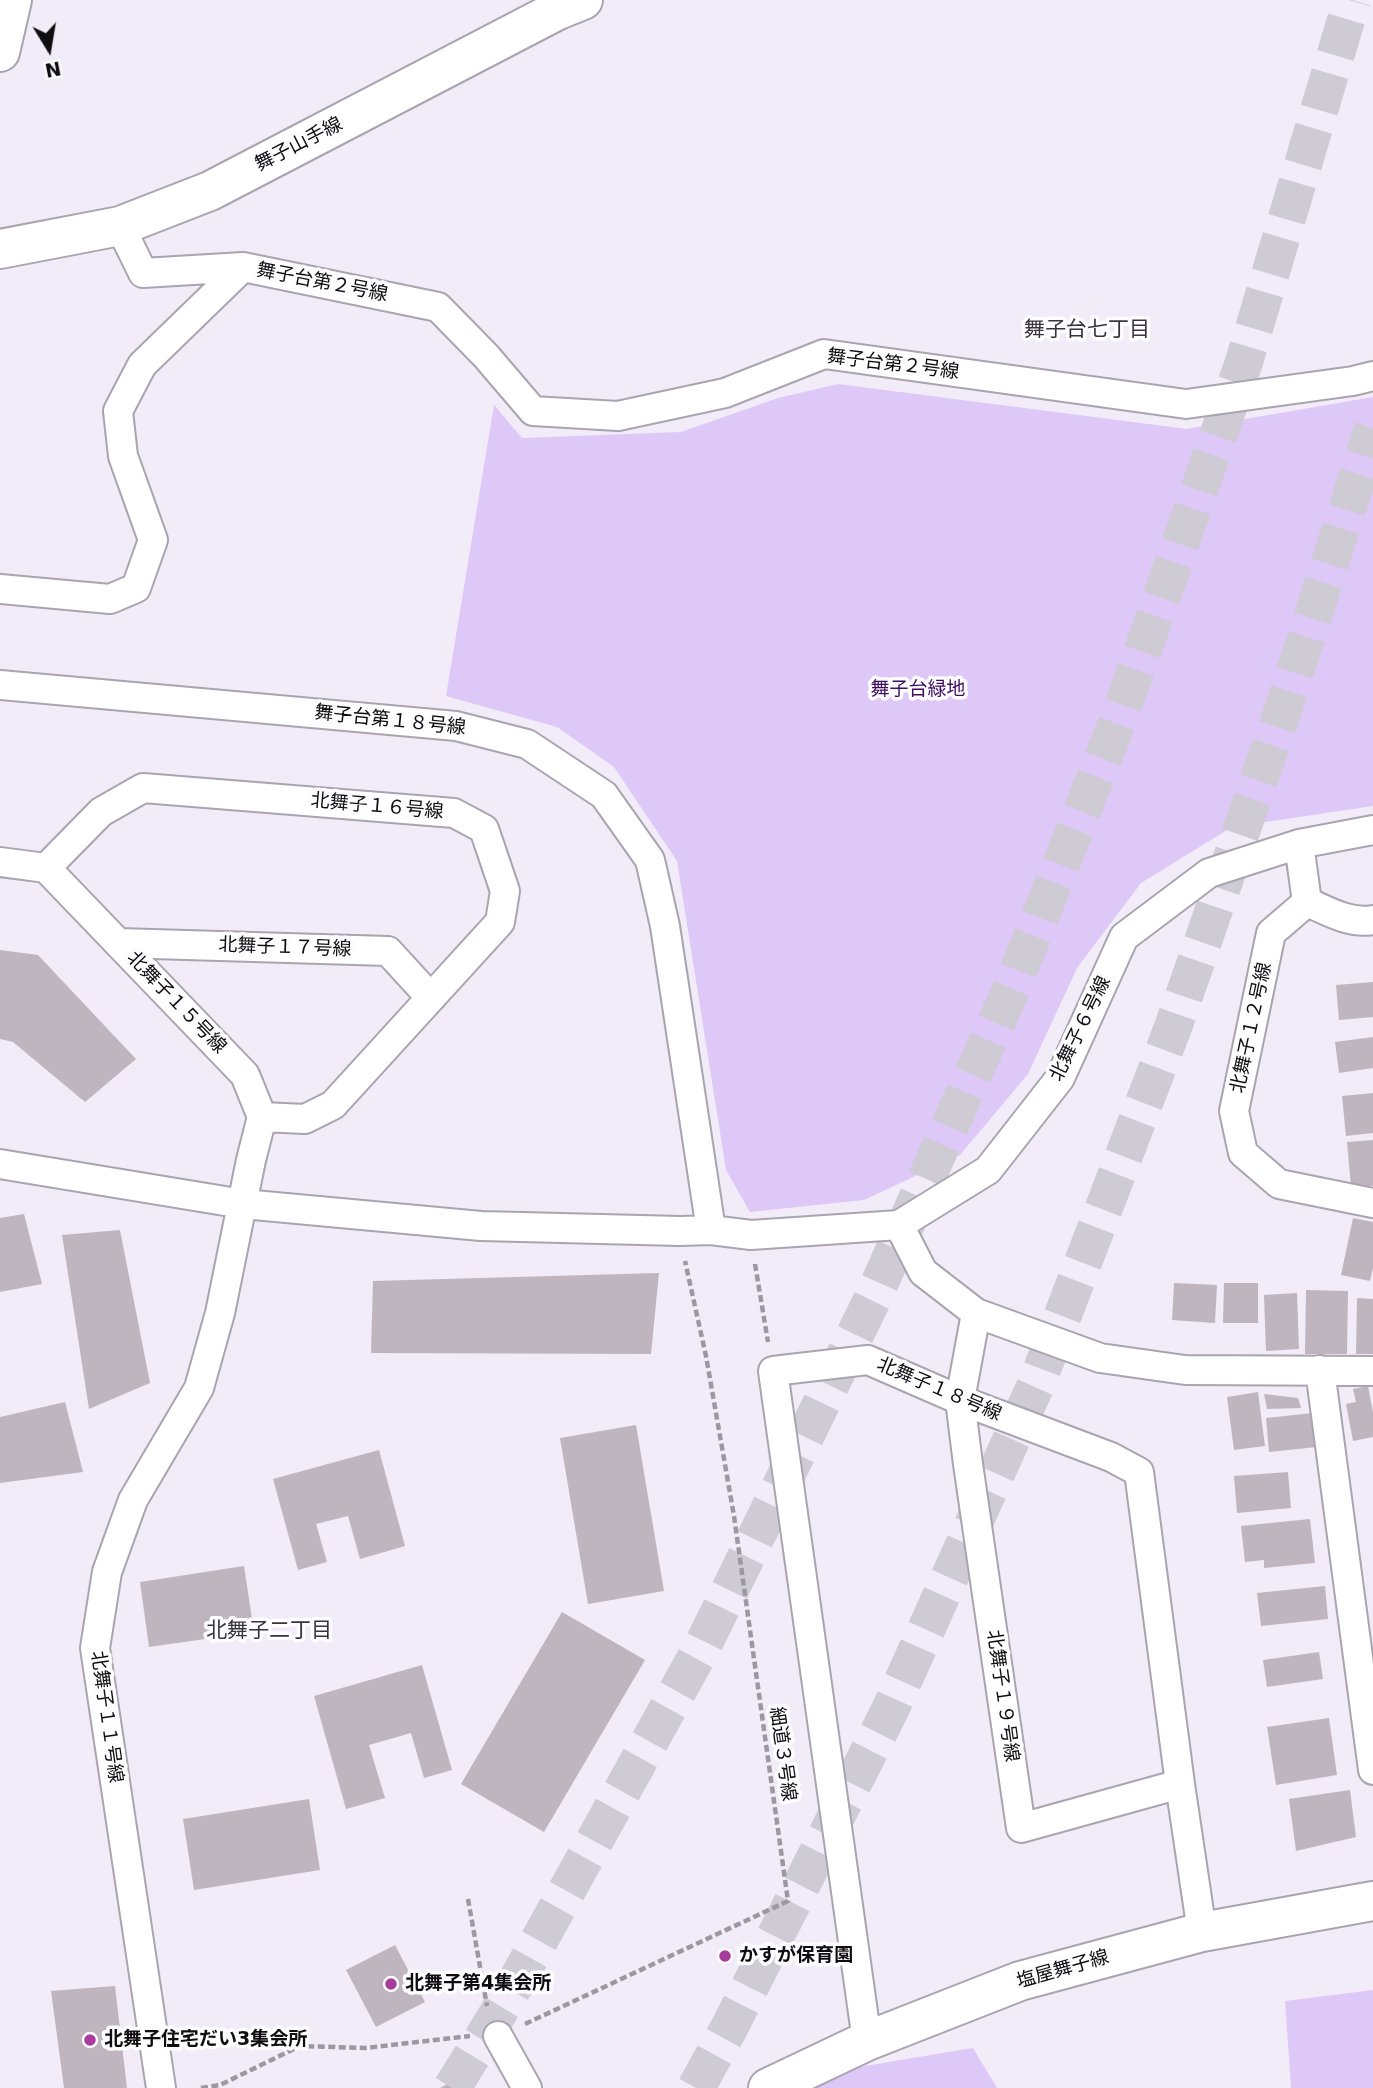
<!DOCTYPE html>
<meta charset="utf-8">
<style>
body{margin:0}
#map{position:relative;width:1373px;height:2088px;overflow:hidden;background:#f1ecf8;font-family:"DejaVu Sans",sans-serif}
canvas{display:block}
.north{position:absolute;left:14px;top:14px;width:70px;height:70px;-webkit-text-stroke:5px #fdfcfe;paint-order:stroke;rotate:169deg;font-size:19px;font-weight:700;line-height:28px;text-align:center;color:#0f0d11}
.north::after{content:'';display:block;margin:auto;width:24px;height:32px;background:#0f0d11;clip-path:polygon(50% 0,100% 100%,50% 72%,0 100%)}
</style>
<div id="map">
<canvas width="1373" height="2088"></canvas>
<div class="north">N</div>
</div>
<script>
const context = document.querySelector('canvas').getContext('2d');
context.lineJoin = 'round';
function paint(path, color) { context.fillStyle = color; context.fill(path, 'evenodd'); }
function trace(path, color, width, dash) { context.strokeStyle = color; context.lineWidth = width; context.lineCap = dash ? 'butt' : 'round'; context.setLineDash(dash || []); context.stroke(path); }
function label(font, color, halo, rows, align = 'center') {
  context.font = font + ' "DejaVu Sans","Noto Sans JP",sans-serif'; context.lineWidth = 7; context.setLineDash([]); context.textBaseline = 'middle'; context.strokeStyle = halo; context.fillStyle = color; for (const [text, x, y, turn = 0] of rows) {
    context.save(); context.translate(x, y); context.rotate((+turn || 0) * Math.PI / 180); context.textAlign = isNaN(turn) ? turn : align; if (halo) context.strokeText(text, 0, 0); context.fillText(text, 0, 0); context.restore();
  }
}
paint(new Path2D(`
 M 838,384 L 1187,429 L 1373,397 L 1373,806 L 1232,827 L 1141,883 L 1077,968 L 1028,1074 L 960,1155 L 864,1200 L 750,1212 L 726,1170 L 677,861 L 614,767 L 557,727 L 446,696 L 494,405 L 522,438 L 681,432 L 778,398 Z
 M 1373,1990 L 1373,2088 L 1291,2088 L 1285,2001 Z
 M 973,2048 L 997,2088 L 801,2088 L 853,2068 Z`), '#ddc8f8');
paint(new Path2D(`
 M 0,950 L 38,955 L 136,1059 L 85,1102 L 13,1042 L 0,1039 Z
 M 1373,982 L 1373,1017 L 1339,1020 L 1336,985 Z
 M 1373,1037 L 1373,1068 L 1339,1073 L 1335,1042 Z
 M 1373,1093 L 1373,1133 L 1346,1136 L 1342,1096 Z
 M 1373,1140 L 1373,1186 L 1351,1187 L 1347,1142 Z
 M 24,1214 L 42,1284 L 0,1292 L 0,1218 Z
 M 1353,1218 L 1373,1222 L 1373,1268 L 1370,1281 L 1341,1275 Z
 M 120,1230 L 150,1383 L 89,1409 L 62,1235 Z
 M 659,1273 L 651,1354 L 371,1353 L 373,1281 Z
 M 1174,1283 L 1217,1285 L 1215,1323 L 1172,1320 Z
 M 1224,1283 L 1258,1283 L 1258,1323 L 1223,1323 Z
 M 1306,1290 L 1348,1291 L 1347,1354 L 1305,1354 Z
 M 1297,1293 L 1299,1349 L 1266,1351 L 1264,1295 Z
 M 1357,1298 L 1373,1299 L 1373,1354 L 1356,1354 Z
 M 1368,1386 L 1373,1412 L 1373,1437 L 1353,1441 L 1346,1404 L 1356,1402 L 1353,1389 Z
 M 1258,1392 L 1265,1446 L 1234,1450 L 1227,1397 Z
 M 1264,1394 L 1298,1398 L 1301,1408 L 1267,1409 Z
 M 65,1402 L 83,1472 L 0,1483 L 0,1417 Z
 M 1313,1413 L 1317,1447 L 1269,1452 L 1266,1418 Z
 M 636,1425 L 664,1591 L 588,1604 L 560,1438 Z
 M 379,1450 L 405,1546 L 360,1559 L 348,1516 L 316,1524 L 327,1562 L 298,1570 L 273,1479 Z
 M 1288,1472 L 1291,1508 L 1237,1513 L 1234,1476 Z
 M 1310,1519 L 1315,1563 L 1264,1568 L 1264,1560 L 1245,1562 L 1241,1526 Z
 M 244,1566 L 254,1632 L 149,1647 L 140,1582 Z
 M 1325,1586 L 1328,1619 L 1261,1626 L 1257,1593 Z
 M 562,1612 L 645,1660 L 544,1832 L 461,1784 Z
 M 1319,1652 L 1323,1679 L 1267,1687 L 1263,1660 Z
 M 422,1665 L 452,1770 L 424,1778 L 411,1733 L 369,1745 L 385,1798 L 346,1809 L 314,1696 Z
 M 1329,1718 L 1337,1775 L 1276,1785 L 1267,1727 Z
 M 1350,1790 L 1356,1837 L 1296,1851 L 1289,1799 Z
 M 309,1799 L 320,1870 L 194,1890 L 183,1819 Z
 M 395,1945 L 425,2002 L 376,2027 L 346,1970 Z
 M 115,1986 L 127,2088 L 64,2088 L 51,1991 Z
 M 453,2081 L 457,2088 L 440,2088 Z`), '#beb5be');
trace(new Path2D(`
 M 452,2088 L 505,2002 L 703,1645 L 872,1300 L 1013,985 L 1119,718 L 1244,362 L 1352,0
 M 696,2088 L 729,2028 L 890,1710 L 1038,1380 L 1175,1022 L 1279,722 L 1373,428`), '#cfcbd5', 38, [38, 19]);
const street = new Path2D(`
 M 120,226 L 143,273 L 243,267 L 438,307 L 486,356 L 533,411 L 618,416 L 725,393 L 824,354 L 1186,404 L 1353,381 L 1373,376
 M 0,589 L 110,599 L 136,588 L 153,540 L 123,456 L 118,411 L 142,365 L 243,267
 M 0,685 L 456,726 L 527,744 L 604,795 L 650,860 L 665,926 L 711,1230
 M 1299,844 L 1307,902 C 1328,911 1349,924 1373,920
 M 0,862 L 46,868 L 245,1075 L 262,1117 L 251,1160 L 220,1313 L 199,1388 L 133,1500 L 107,1572 L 95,1648 L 161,2088
 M 46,868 L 101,812 L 143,788 L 454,813 L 484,829 L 505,891 L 500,922 L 333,1105 L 305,1119 L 262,1117
 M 1307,902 L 1271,933 L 1234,1111 L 1243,1153 L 1279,1184 L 1373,1203
 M 119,943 L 388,951 L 431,998
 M 0,1164 L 243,1204 L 481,1226 L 680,1231 L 711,1230 L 751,1235 L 899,1225 L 988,1170 L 1060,1078 L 1124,937 L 1209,873 L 1299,844 L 1373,830
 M 899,1225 L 923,1272 L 976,1313 L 1100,1358 L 1185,1370 L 1373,1371
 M 976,1313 L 960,1400 L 968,1464 L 1021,1828 L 1180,1784
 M 1320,1370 L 1373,1770
 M 498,2036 L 527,2088
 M 867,2041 L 773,1371 L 868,1360 L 960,1400 L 1111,1457 L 1139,1472 L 1180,1784 L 1202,1932`);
const secondary = new Path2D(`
 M 0,52 L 12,0
 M 0,249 L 120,226 L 210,191 L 558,10 L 583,0
 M 768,2088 L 867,2041 L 1020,1981 L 1202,1932 L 1373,1901`);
trace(street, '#a9a4af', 32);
trace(secondary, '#a9a4af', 42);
trace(new Path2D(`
 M 755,1264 L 768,1342
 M 468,1899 L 487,2006
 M 525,2024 L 788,1901 L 734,1516 L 706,1356 L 685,1261
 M 201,2088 L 220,2085 L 300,2046 L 365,2048 L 470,2036`), '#9c98a1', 4.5, [7, 3.5]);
trace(street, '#fff', 28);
trace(secondary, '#fff', 38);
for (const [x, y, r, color] of [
 [725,1956,7,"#a83c9c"],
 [391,1984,7,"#a83c9c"],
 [90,2040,7,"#a83c9c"]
]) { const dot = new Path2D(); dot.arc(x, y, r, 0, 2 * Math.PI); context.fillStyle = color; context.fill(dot); trace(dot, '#fdfcfe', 2.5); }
label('19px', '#0f0d11', '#fdfcfe', [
 ["舞子山手線",299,145,-27],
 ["舞子台第２号線",322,283,11],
 ["舞子台第２号線",893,365,7],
 ["舞子台第１８号線",390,721,6],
 ["北舞子１６号線",377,807,5],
 ["北舞子１７号線",285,948,2],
 ["北舞子１５号線",176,1003,46],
 ["北舞子１２号線",1252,1028,-78],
 ["北舞子６号線",1081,1029,-64],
 ["北舞子１８号線",939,1390,23],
 ["北舞子１９号線",1002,1696,82],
 ["北舞子１１号線",106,1717,82],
 ["細道３号線",782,1754,82],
 ["塩屋舞子線",1063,1970,-16]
]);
label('19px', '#3d0d60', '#fdfcfe', [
 ["舞子台緑地",918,690]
]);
label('bold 19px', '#0f0d11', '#fdfcfe', [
 ["かすが保育園",739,1956],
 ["北舞子第4集会所",405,1984],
 ["北舞子住宅だい3集会所",104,2040]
], 'left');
label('21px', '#38343d', '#fdfcfe', [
 ["舞子台七丁目",1087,331],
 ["北舞子二丁目",269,1632]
]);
</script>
